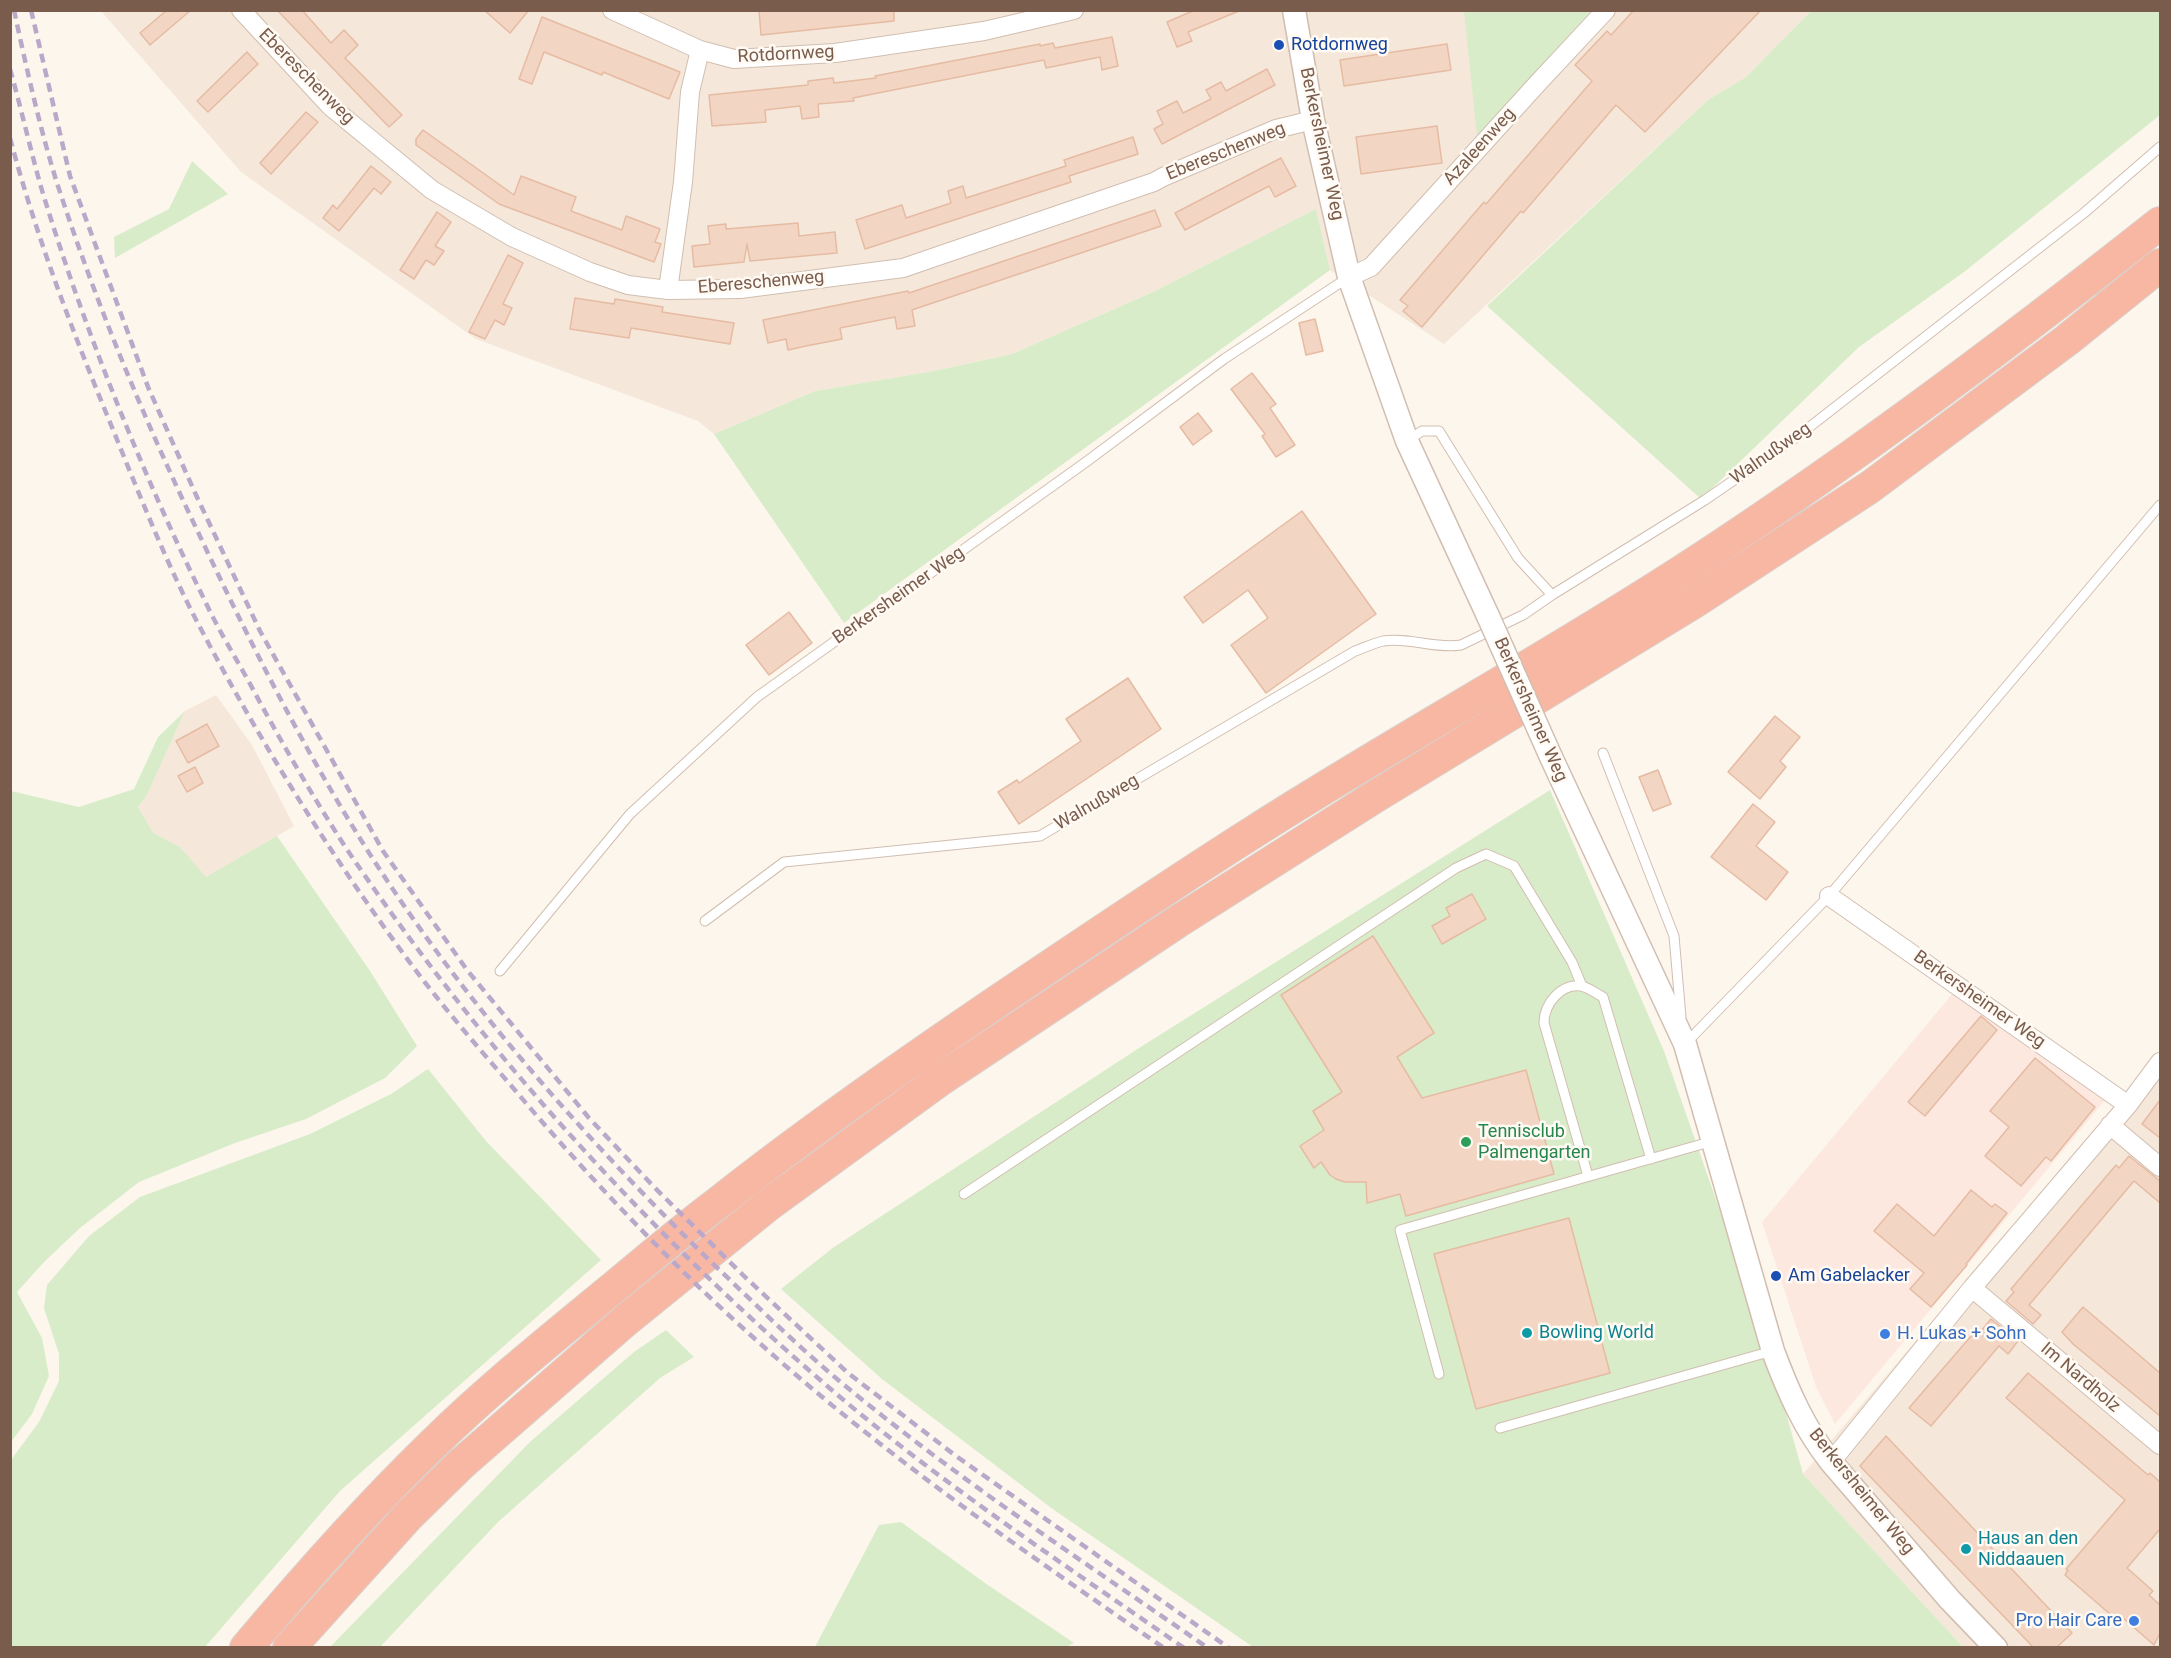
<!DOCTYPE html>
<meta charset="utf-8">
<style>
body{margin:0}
#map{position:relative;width:2171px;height:1658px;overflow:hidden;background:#fdf6ec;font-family:Roboto,sans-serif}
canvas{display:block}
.frame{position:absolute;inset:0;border:12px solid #7a5c4d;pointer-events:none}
</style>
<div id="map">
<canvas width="2171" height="1658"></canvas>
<div class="frame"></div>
</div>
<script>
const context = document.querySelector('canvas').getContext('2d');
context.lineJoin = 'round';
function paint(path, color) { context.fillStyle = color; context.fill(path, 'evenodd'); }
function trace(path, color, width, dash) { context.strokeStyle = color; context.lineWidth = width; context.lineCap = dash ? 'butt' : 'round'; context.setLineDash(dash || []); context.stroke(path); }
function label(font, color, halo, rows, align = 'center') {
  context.font = font + ' Roboto,sans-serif'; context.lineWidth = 5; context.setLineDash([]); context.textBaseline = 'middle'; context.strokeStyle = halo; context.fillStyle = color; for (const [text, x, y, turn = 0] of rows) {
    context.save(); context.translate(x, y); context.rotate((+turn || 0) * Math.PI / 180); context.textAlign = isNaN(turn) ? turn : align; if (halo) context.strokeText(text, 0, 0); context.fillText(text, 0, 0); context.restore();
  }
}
paint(new Path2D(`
 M 101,11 L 1811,11 L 1746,77 L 1708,100 L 1444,344 L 1330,270 L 1316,209 L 1153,292 L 1012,354 L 934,371 L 815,391 L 714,434 L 698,421 L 476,339 L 241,172 Z
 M 216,695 L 252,745 L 294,826 L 206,878 L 180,847 L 152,833 L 138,807 L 147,795 L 185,711 Z
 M 2160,1052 L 2160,1647 L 1963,1647 L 1803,1474 Z`), '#f5e8da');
paint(new Path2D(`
 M 1953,993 L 2105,1100 L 1835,1424 L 1816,1387 L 1762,1222 Z`), '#fde8e0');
paint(new Path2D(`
 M 1464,11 L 1464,10 L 1591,11 L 1477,136 Z
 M 1811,11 L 2160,11 L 2160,115 L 1964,272 L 1859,347 L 1701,499 L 1487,306 L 1708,100 L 1746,77 Z
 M 192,161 L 228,194 L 115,258 L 114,237 L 169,209 Z
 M 1316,209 L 1330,270 L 844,623 L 714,434 L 815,391 L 934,371 L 1012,354 L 1153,292 Z
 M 185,711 L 147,795 L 138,807 L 153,833 L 180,847 L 206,877 L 277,836 L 370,971 L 417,1046 L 385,1078 L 306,1119 L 235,1143 L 139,1182 L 80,1228 L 44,1262 L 17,1292 L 42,1338 L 49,1376 L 32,1414 L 11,1442 L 11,791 L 79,807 L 134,789 L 158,737 Z
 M 1550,790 L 1664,1051 L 1768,1348 L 1803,1474 L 1963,1647 L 1253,1647 L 1054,1510 L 882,1379 L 781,1289 L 834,1247 L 1139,1048 Z
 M 428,1069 L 486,1141 L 601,1260 L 340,1491 L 205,1647 L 11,1647 L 11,1460 L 39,1422 L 59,1381 L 59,1354 L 44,1308 L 47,1285 L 89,1236 L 140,1197 L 310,1134 L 391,1094 Z
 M 666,1330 L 694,1357 L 660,1378 L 498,1522 L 380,1647 L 330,1647 L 531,1441 L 634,1352 Z
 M 901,1522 L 985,1583 L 1074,1643 L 1064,1648 L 815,1647 L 879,1525 Z`), '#d8ecc9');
const building = new Path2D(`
 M 167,10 L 191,10 L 150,45 L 140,33 Z
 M 277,10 L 302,10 L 331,43 L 344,30 L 358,45 L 345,58 L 402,115 L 389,127 Z
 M 484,10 L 529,10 L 510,33 Z
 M 759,10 L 894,10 L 894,21 L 761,35 Z
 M 1195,10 L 1239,10 L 1239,11 L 1188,32 L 1192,41 L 1177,47 L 1167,22 Z
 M 1634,10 L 1761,10 L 1645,132 L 1616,105 L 1523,213 L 1521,211 L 1422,327 L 1403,311 L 1408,306 L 1400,300 L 1484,202 L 1486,204 L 1592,81 L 1575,65 L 1607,31 L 1611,35 Z
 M 542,17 L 680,72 L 669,99 L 603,72 L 602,75 L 544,52 L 532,84 L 519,79 Z
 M 1112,37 L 1118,66 L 1102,70 L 1100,57 L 1046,68 L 1044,60 L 853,98 L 854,101 L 818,104 L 819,117 L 802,119 L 800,106 L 765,110 L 766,122 L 712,126 L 709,95 L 808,85 L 808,81 L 833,78 L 834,83 L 876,78 L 875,76 L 1040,44 L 1040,46 L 1053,43 L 1055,48 Z
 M 1447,44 L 1451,70 L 1344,86 L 1340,60 Z
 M 247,52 L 258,64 L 208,112 L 197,101 Z
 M 1267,69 L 1275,85 L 1162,144 L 1154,129 L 1163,124 L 1157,111 L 1177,101 L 1183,113 L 1211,99 L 1206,90 L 1221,82 L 1226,91 Z
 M 306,112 L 318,122 L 271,174 L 260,163 Z
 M 1437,126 L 1442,163 L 1361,174 L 1356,137 Z
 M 423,130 L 514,195 L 521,176 L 576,197 L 571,211 L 622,230 L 626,216 L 660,229 L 655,242 L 661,244 L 654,262 L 499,204 L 416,145 L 416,139 Z
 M 1133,137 L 1138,154 L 1069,176 L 1071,182 L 865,249 L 856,220 L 902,205 L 906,218 L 951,203 L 948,191 L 963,186 L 966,198 L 1066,166 L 1064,160 Z
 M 1281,158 L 1296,186 L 1275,197 L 1269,186 L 1185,230 L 1175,213 Z
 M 371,166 L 391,182 L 381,194 L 374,188 L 339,231 L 323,218 L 333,205 L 337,209 Z
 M 1155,210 L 1161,226 L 912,310 L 915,326 L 897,329 L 895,317 L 840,328 L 842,339 L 806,346 L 788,350 L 786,339 L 768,343 L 763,320 L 908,291 L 909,293 Z
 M 437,212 L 451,222 L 435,246 L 444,251 L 434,265 L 426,260 L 414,279 L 400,270 Z
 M 798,223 L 799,236 L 835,232 L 837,253 L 750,261 L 747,244 L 744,262 L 694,267 L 692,246 L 710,244 L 708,226 L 726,224 L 726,229 Z
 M 508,255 L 523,263 L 503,304 L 512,308 L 504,325 L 495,320 L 485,339 L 469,332 Z
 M 575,298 L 614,304 L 615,299 L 663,307 L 662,312 L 734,323 L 730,344 L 631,328 L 629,338 L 570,329 Z
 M 1315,319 L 1323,351 L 1306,355 L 1299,323 Z
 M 1252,373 L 1276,404 L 1270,408 L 1295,445 L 1276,457 L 1262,436 L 1265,434 L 1231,389 Z
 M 1198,413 L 1212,431 L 1193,445 L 1180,427 Z
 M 1302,511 L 1376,614 L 1266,693 L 1231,645 L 1268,618 L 1248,590 L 1203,623 L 1184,597 Z
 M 789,612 L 812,643 L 769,675 L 746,645 Z
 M 1128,678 L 1161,729 L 1019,824 L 998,792 L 1017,780 L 1019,783 L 1081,741 L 1066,719 Z
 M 1775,716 L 1800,737 L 1780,761 L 1786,767 L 1760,799 L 1728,772 Z
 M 207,724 L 219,746 L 188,763 L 176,741 Z
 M 195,767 L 203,783 L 187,792 L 178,776 Z
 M 1658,770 L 1671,804 L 1653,811 L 1639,777 Z
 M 1753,804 L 1775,822 L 1756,846 L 1788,872 L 1766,900 L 1711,857 Z
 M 1472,894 L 1486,919 L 1442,944 L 1432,926 L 1450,916 L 1446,908 Z
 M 1373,936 L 1434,1033 L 1397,1057 L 1422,1098 L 1526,1070 L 1554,1174 L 1406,1216 L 1400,1194 L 1367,1203 L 1366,1182 L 1345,1182 L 1336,1179 L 1330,1175 L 1321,1162 L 1314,1168 L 1300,1146 L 1324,1130 L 1313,1111 L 1342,1092 L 1281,995 Z
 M 1981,1016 L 1997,1030 L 1925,1116 L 1908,1102 Z
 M 2035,1058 L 2095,1107 L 2051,1161 L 2046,1157 L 2021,1186 L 1985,1156 L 2009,1127 L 1990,1111 Z
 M 2160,1100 L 2160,1138 L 2142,1124 Z
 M 2129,1156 L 2160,1181 L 2160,1203 L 2134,1181 L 2029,1305 L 2041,1315 L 2033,1324 L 2006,1301 L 2014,1292 L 2011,1289 L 2116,1165 L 2119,1168 Z
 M 1971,1190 L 1992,1207 L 1995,1204 L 2007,1213 L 1966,1264 L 1967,1265 L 1931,1307 L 1910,1289 L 1924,1273 L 1874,1231 L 1897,1204 L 1934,1236 Z
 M 1569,1218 L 1610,1373 L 1476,1409 L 1434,1254 Z
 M 2083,1307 L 2160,1373 L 2160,1416 L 2073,1344 L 2062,1332 Z
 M 1991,1319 L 2018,1341 L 2008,1354 L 1999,1346 L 1931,1426 L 1909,1408 L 1978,1328 L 1981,1331 Z
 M 2028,1373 L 2148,1475 L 2150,1473 L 2160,1482 L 2160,1529 L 2127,1568 L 2153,1591 L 2149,1595 L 2160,1605 L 2160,1633 L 2154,1645 L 2123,1618 L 2119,1622 L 2065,1575 L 2068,1570 L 2066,1569 L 2125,1500 L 2006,1398 Z
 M 1886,1436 L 2072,1633 L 2057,1647 L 2033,1647 L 1860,1466 Z`);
paint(building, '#f3d5c3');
trace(building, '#e6bba3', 1.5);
const service = new Path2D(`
 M 1407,441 L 1422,431 L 1439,431 L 1518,558 L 1552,595 L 1705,500 L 1798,436 L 2084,213 L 2160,147
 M 1603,753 L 1674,936 L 1681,1017
 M 705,921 L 784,862 L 1040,836 L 1355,651 C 1364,648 1374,643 1383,641 C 1409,637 1435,649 1461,645 L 1523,615 L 1552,595
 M 500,971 L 630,814 L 757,697 L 1086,462 L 1224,359 L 1349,277
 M 1685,1044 L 1829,896 L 2160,505
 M 1588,1176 L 1544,1023 C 1544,1004 1561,983 1581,986 C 1588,987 1597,994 1603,997 L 1651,1159
 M 964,1194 L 1456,868 L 1486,854 L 1514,866 L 1572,962 L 1582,986
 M 1439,1374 L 1400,1230 L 1713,1141
 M 1500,1428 L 1772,1351`);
const minor = new Path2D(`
 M 241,10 L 330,106 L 432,190 L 512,237 L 590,272 L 628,285 L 668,290 L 740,289 L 903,268 L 1154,182 L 1163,177 L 1276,129 L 1313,120
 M 612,10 L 700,50 L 734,59 L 835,53 L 984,31 L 1074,10
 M 1349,277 L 1371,267 L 1537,84 L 1606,10
 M 668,290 L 683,182 L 690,92 L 700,50
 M 1829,896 L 2128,1105
 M 2110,1125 L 2160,1167
 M 1972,1288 L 2160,1445
 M 1831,1462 L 1972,1288 L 2128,1105 L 2160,1062`);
const tertiary = new Path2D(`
 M 1294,10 L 1313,120 L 1349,277 L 1407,441 L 1488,616
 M 1551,757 L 1685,1044 L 1773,1351 C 1788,1391 1804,1428 1831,1462 L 1950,1600 L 1996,1648`);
const motorway = new Path2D(`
 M 246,1648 C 305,1578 367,1508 433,1444 C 493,1385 560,1332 624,1279 C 655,1253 686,1227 718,1203 C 809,1131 905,1064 1001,999 C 1084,943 1167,887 1252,833 C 1394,742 1542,662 1684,570 C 1849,463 2006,345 2160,223
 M 289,1648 L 408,1516 L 460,1465 L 626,1320 L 768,1205 L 941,1079 L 1177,922 L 1376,796 L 1694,602 L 1870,487 L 2067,340 L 2160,265`);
trace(service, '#d1beb0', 11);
trace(minor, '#d1beb0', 20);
trace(tertiary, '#d1beb0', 25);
trace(motorway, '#dad1cd', 34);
trace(service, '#fff', 9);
trace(minor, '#fff', 18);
trace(tertiary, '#fff', 22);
trace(motorway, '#f7b7a3', 32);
trace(new Path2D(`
 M 14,10 C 26,66 40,129 57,183 C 96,303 144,419 198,532 C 253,649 311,764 382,873 C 474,1013 586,1139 705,1256 C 750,1299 795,1344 843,1384 C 959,1480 1084,1562 1208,1648
 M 31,10 L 70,176 L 148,387 L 196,495 L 260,631 L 383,851 L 467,970 L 589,1118 L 655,1188 L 745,1277 L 848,1373 L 956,1456 L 1229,1648
 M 10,69 C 21,108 30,148 41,187 C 83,326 141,471 205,601 C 218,629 234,655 249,682 C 279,738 311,794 346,848 C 484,1053 652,1237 840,1397 C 948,1488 1068,1567 1184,1648
 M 10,138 C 35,232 70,325 107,415 C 134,481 160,548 192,612 C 258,739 334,862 420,976 C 450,1015 482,1052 514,1089 C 600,1191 693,1287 795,1374 C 911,1474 1038,1561 1164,1648`), '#b9a8c9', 4.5, [9, 6]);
const tertiaryBridge = new Path2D(`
 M 1488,616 L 1551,757`);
trace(tertiaryBridge, '#d1beb0', 25, []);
trace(tertiaryBridge, '#fff', 22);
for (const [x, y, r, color] of [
 [1279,45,6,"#1a4fb4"],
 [1466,1142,6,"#2e9e5b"],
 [1776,1276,6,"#1a4fb4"],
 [1527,1333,6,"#0f9aa8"],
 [1885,1334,6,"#3f7fe0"],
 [1966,1549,6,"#0f9aa8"],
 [2134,1621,6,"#3f7fe0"]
]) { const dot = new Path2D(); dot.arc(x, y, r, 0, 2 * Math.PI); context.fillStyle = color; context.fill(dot); trace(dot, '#fffaf3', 2); }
label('18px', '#164399', '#fffaf3', [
 ["Rotdornweg",1291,45],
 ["Am Gabelacker",1788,1276]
], 'left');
label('18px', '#7a5c4d', '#fffaf3', [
 ["Rotdornweg",786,55,-3],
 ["Ebereschenweg",306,77,45],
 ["Berkersheimer Weg",1321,144,78],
 ["Azaleenweg",1480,147,-48],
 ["Ebereschenweg",1226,152,-22],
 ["Ebereschenweg",761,283,-5],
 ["Walnußweg",1771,454,-35],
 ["Berkersheimer Weg",899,596,-35],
 ["Berkersheimer Weg",1530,710,66],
 ["Walnußweg",1097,803,-30],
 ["Berkersheimer Weg",1979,1000,35],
 ["Im Nardholz",2080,1378,40],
 ["Berkersheimer Weg",1861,1492,51]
]);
label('18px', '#27864d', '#fffaf3', [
 ["Tennisclub",1478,1132],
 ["Palmengarten",1478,1153]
], 'left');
label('18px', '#0d838f', '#fffaf3', [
 ["Bowling World",1539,1333],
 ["Haus an den",1978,1539],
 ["Niddaauen",1978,1560]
], 'left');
label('18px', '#366cbe', '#fffaf3', [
 ["H. Lukas + Sohn",1897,1334],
 ["Pro Hair Care",2122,1621,"right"]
], 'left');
</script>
